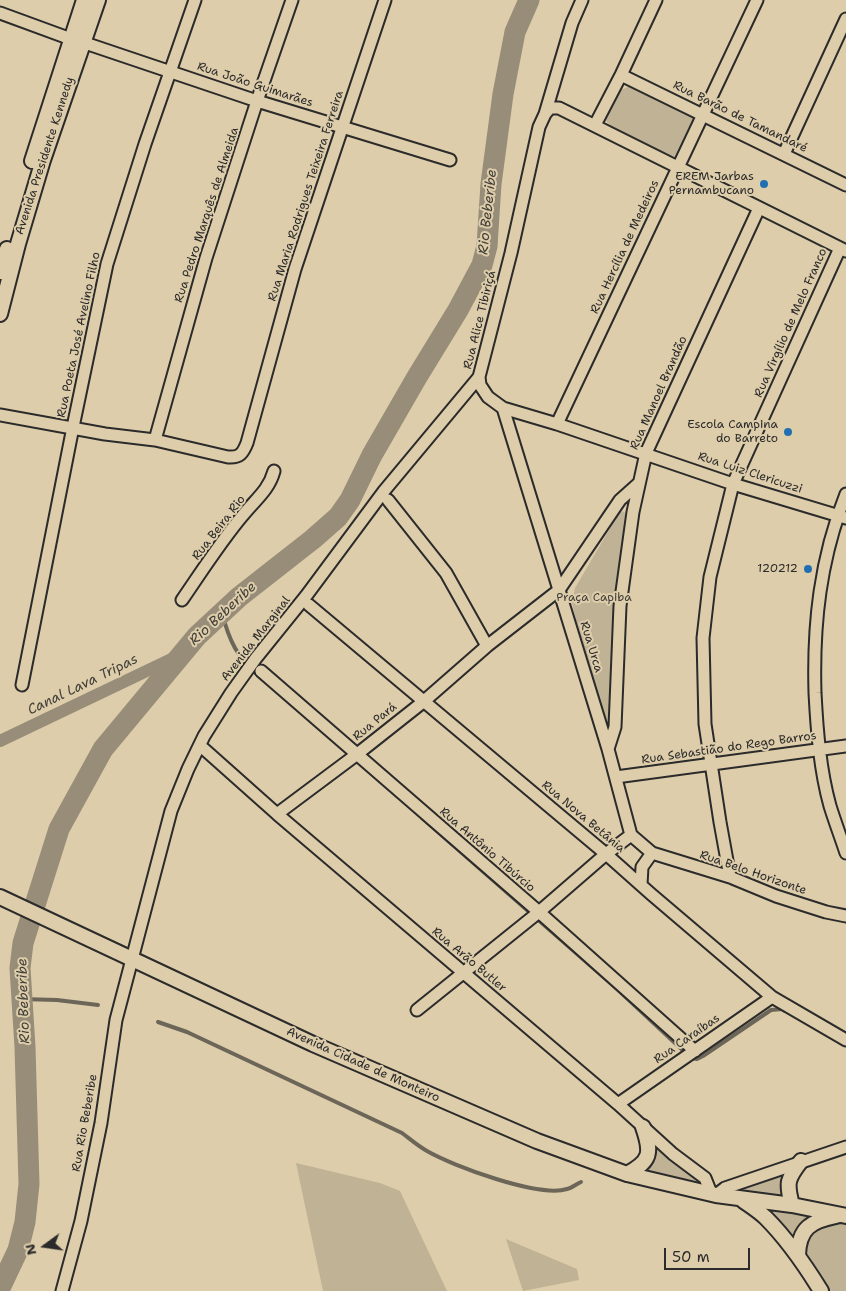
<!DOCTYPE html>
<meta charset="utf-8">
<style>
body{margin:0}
#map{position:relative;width:846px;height:1291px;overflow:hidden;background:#decdaa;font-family:"Shantell Sans",sans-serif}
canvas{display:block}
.north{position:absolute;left:20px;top:1221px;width:50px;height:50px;-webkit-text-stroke:4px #decdaa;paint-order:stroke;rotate:256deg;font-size:14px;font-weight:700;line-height:20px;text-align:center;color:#2b2b2b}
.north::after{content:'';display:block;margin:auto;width:18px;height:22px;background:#2b2b2b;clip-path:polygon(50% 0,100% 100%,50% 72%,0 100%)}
.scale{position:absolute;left:664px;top:1248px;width:86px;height:22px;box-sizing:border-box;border:2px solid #2b2b2b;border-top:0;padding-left:6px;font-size:15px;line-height:18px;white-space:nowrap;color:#2b2b2b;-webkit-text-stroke:4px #decdaa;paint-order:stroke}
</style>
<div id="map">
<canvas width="846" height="1291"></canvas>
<div class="north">N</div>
<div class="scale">50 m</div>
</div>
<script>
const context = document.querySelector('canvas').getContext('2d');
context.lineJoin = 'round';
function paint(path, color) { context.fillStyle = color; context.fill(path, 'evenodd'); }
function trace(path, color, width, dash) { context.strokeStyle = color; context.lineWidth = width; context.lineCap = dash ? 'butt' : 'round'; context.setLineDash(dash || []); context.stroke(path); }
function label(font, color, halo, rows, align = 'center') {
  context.font = font + ' "Shantell Sans",sans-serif'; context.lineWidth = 4; context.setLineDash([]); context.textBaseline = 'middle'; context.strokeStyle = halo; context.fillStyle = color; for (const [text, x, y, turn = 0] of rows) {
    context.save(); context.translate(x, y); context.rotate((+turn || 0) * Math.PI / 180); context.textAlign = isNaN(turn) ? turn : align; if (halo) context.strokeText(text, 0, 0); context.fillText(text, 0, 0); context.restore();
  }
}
paint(new Path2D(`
 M 630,86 L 694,118 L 695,120 L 677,157 L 667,154 L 613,128 L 606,121 L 606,116 L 621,90 Z
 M 623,511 L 627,515 L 615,594 L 610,672 L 611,721 L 609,722 L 607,722 L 575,617 L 572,602 L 575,588 L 619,513 Z
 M 657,1144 L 698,1180 L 698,1181 L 640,1171 C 650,1163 657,1157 657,1144 Z
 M 296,1163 L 380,1183 L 400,1191 L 447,1291 L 323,1291 Z
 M 790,1168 L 785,1197 L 745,1190 L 744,1186 Z
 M 761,1203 L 807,1215 L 794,1242 Z
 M 831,1221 L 846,1222 L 846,1291 L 828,1291 C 818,1275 794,1248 813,1230 C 817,1226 825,1224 831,1221 Z
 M 506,1239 L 577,1269 L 579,1280 L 523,1291 Z`), '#c0b295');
const water = new Path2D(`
 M 524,0 L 533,0 L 519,33 L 510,29 Z`);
paint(water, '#978d78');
trace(water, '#6c6659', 1);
trace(new Path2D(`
 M 222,613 C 229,640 237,658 260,677
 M 422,818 L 617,989 L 691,1058 L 697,1059 L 703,1056 L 771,1010 L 782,1009 L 785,1011
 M 21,999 L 57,1000 L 98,1005
 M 158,1022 L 187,1032 L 402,1133 C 410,1139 418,1146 427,1151 C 453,1166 539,1198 567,1189 C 572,1188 576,1184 581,1182`), '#6c6659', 4);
trace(new Path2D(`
 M 0,741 L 180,655`), '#978d78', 12);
trace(new Path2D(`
 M 0,1288 L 18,1250 L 25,1222 L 29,1184 L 25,1047 L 20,968 L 23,943 L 59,829 L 103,749 L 197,636 L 239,597 L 313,539 L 338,517 L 350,500 L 372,455 L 417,377 L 458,310 L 482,265 L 487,246 L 491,184 L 503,94 L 515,32 L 529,0`), '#978d78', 21);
const minor = new Path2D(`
 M 582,0 L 572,23 L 545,114 L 539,127 L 511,253 L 479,377 L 480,385 L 488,397 L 503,408 L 557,424 L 733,484 L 846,518
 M 0,13 L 71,39
 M 82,42 L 257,101 L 450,160
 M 621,75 L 846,185
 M 545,114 L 550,108 L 559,108 L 846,251
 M 595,125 L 621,75 L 656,0
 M 784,154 L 846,19
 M 503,408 L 608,749 L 631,835 L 652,853 L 642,867 L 641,885
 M 0,415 L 105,434 L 155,440 L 228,457 C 240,458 243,453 247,443 L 295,269 L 385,0
 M 557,424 L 757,0
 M 155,440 L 206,258 L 257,101 L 292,0
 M 846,494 C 820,559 813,624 815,693 C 817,731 820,770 830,806 C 835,822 841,838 846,853
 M 388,500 L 446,573 L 487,646
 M 182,600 C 202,571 221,541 243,515 C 255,500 269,490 274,471
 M 309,605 L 606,854 L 651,894 L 772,997 L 846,1040
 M 261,671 L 539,912 L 695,1051
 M 22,685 L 73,427 L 107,264 L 145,144 L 195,0
 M 204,749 L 277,814 L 618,1104 L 673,1154 L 705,1178 L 711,1193
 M 608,749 L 615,727 L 620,606 L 633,512 L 646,453 L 759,208
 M 616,777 L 846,746
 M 277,814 L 356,755 L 423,702 L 487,646 L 559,590 L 620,500 L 639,483
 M 652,853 L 730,877 L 776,896 L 826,912 L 846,916
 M 730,877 L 720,822 L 705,724 L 703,638 L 710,577 L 733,484 L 840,248
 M 417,1010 L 539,912 L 606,854 L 631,835
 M 618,1104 L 772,997
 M 716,1195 L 725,1188 L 846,1147
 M 62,1291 L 81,1221 L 101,1123 L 116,1020 L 171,811 L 188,769 L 204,736 L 231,693 L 256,658 L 306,596 L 384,491 L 479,377`);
const major = new Path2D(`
 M 32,161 L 84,0
 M 0,272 L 7,249
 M 0,314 L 18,244 L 43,160 L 98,0
 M 0,897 L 313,1044 L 537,1141 L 627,1174 L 716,1195 L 792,1205 L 846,1216
 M 627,1174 C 651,1161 652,1153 643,1127
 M 741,1199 C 749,1205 759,1211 766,1218 C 788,1240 805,1265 821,1291
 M 792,1205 C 786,1183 787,1179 801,1161
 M 798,1255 C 799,1228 811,1221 836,1216`);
trace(minor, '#2b2b2b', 15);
trace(major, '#2b2b2b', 18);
trace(minor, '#decdaa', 11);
trace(major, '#decdaa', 14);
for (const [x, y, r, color] of [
 [764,184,5,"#1f6fb2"],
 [788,432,5,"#1f6fb2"],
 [808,569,5,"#1f6fb2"]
]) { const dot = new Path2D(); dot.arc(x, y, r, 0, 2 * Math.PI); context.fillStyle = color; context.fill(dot); trace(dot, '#decdaa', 2); }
label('12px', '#2b2b2b', '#decdaa', [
 ["Rua João Guimarães",255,85,18],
 ["Rua Barão de Tamandaré",740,117,26],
 ["Avenida Presidente Kennedy",45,156,-72],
 ["Rua Maria Rodrigues Teixeira Ferreira",306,196,-72],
 ["Rua Pedro Marquês de Almeida",207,215,-72],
 ["Rua Hercília de Medeiros",625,247,-65],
 ["Rua Alice Tibiriçá",480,320,-76],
 ["Rua Virgílio de Melo Franco",791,323,-66],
 ["Rua Poeta José Avelino Filho",79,335,-78],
 ["Rua Manoel Brandão",659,393,-66],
 ["Rua Luiz Clericuzzi",750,473,18],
 ["Rua Beira Rio",219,528,-52],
 ["Avenida Marginal",256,639,-52],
 ["Rua Urca",591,647,73],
 ["Rua Pará",375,722,-39],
 ["Rua Sebastião do Rego Barros",729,748,-8],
 ["Rua Nova Betânia",583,817,40],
 ["Rua Antônio Tibúrcio",487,850,41],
 ["Rua Belo Horizonte",753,873,19],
 ["Rua Arão Butler",469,960,40],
 ["Rua Caraíbas",687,1039,-35],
 ["Avenida Cidade de Monteiro",363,1065,24],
 ["Rua Rio Beberibe",85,1123,-80]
]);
label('12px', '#2b2b2b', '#decdaa', [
 ["EREM Jarbas",754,177],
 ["Pernambucano",754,191],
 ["Escola Campina",778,425],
 ["do Barreto",778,439],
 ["120212",798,569]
], 'right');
label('12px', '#413f3b', '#decdaa', [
 ["Praça Capiba",594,598]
]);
label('italic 14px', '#413f3a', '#decdaa', [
 ["Rio Beberibe",488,212,-84],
 ["Rio Beberibe",223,614,-43],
 ["Canal Lava Tripas",83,685,-26],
 ["Rio Beberibe",24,1001,-92]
]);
</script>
